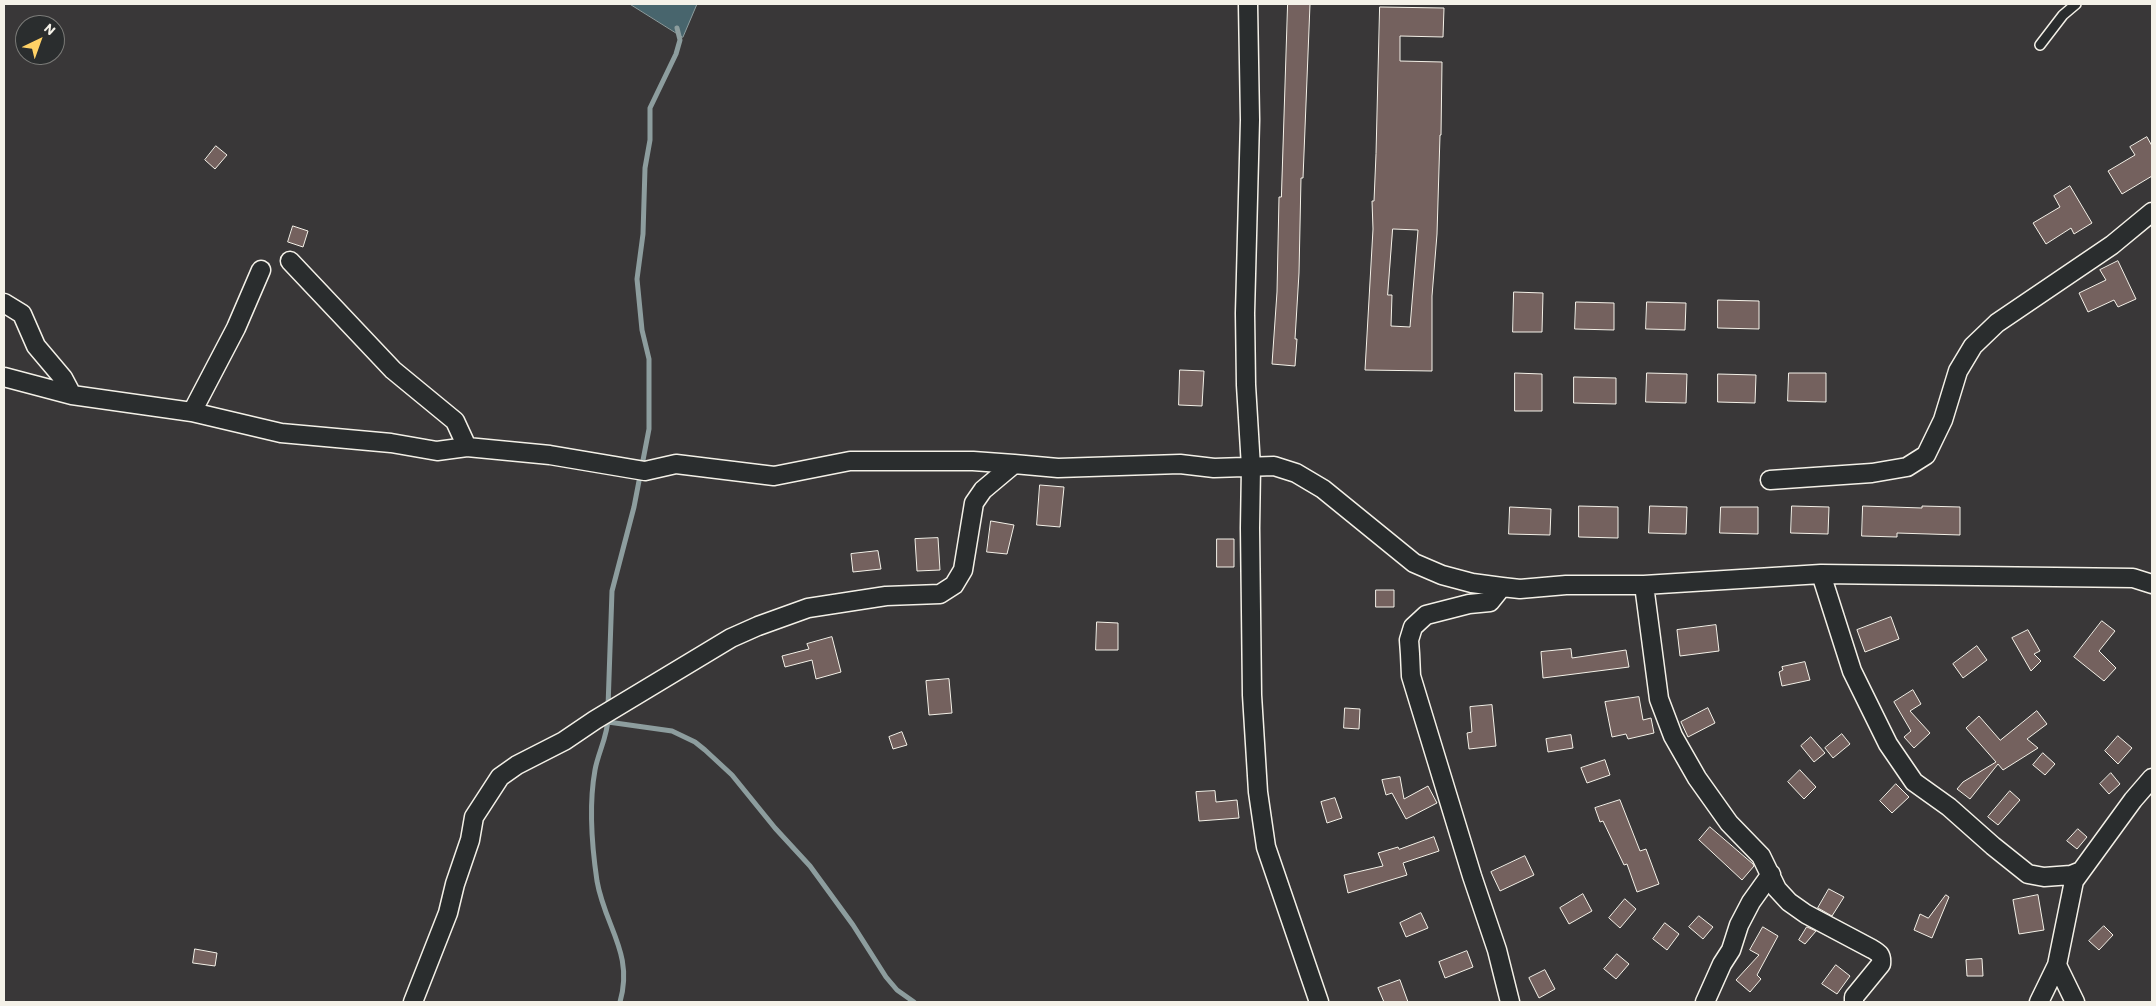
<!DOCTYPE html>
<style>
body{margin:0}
#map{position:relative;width:2156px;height:1006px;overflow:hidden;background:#393738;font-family:Itim,sans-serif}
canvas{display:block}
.frame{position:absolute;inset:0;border:5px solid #f4f1e8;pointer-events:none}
.north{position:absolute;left:15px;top:15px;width:50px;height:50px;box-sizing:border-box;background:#2a2d2e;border:1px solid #7b7b78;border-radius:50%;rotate:42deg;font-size:14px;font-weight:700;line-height:20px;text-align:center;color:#f4f1e8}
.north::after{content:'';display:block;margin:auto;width:18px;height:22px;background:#ffd166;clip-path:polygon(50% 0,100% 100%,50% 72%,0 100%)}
</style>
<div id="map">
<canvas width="2156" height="1006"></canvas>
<div class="frame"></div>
<div class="north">N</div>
</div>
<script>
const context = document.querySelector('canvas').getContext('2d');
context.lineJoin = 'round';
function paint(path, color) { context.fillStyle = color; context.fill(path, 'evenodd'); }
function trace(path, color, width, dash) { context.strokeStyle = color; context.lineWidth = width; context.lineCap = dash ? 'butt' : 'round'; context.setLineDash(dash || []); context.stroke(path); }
const water = new Path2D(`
 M 630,4 L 697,4 L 683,37 Z`);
paint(water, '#48656d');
trace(water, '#8d9d9e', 1);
trace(new Path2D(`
 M 608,707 L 612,591 L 634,507 L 649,429 L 649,359 L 642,330 L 637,279 L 643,234 L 645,168 L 650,140 L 650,108 L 676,54 L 680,40 L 677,28
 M 608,718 C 608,735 598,753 595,770 C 589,803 592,847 597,881 C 605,927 634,953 620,1002
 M 608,722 L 672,731 L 695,742 L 705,750 L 732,775 L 775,828 L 810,866 L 853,925 L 886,977 L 897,990 L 914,1002`), '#8d9d9e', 5);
const building = new Path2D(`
 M 1288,4 L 1310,4 L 1303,178 L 1301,178 L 1299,273 L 1295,339 L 1297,339 L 1295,366 L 1272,364 L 1277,292 L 1279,197 L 1281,197 Z
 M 1380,7 L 1444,8 L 1443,37 L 1400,36 L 1400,61 L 1442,62 L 1441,135 L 1440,135 L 1437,234 L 1432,296 L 1432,371 L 1365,370 L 1373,229 L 1372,201 L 1374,201 L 1376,154 ZM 1393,229 L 1418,230 L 1410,327 L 1391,326 L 1392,295 L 1388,295 Z
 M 2147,137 L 2152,146 L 2152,176 L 2122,194 L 2108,171 L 2135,155 L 2130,147 Z
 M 216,146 L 227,155 L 215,169 L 205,160 Z
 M 2070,186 L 2092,223 L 2074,234 L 2071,228 L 2046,244 L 2033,223 L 2060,207 L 2054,196 Z
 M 293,226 L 308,231 L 303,247 L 288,242 Z
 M 2118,261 L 2136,299 L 2118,307 L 2114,300 L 2088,312 L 2079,293 L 2106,280 L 2100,270 Z
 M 1514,292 L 1543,293 L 1542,332 L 1513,332 Z
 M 1718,300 L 1759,301 L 1759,329 L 1718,328 Z
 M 1576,302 L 1614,303 L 1614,330 L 1575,329 Z
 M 1647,302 L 1686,303 L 1685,330 L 1646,329 Z
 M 1180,370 L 1204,371 L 1202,406 L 1179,405 Z
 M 1515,373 L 1542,374 L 1542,411 L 1515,411 Z
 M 1647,373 L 1687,374 L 1686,403 L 1646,402 Z
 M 1789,373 L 1826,373 L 1826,402 L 1788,401 Z
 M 1718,374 L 1756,375 L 1755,403 L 1718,402 Z
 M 1574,377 L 1616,378 L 1616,404 L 1574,403 Z
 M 1040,485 L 1064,487 L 1060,527 L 1037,525 Z
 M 1579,506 L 1618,507 L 1618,538 L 1579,537 Z
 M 1650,506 L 1687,507 L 1686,534 L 1649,533 Z
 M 1792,506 L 1829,507 L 1828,534 L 1791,533 Z
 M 1863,506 L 1922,508 L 1922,506 L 1960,507 L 1960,535 L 1897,533 L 1897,537 L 1862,536 Z
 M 1510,507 L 1551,509 L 1550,535 L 1509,534 Z
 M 1721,507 L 1758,507 L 1758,534 L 1720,533 Z
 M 991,521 L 1014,525 L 1007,554 L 987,552 Z
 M 938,538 L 940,570 L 917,571 L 915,539 Z
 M 1217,539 L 1234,539 L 1234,567 L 1217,567 Z
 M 878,551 L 881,569 L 853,572 L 851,554 Z
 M 1376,590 L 1394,590 L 1394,607 L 1376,607 Z
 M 1891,617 L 1899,639 L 1865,652 L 1857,630 Z
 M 2102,621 L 2115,631 L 2099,651 L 2116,668 L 2104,681 L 2074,657 Z
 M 1097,622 L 1118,623 L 1118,650 L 1096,650 Z
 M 1716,625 L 1719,651 L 1680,656 L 1677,630 Z
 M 2028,630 L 2040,651 L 2034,654 L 2041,661 L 2031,671 L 2012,638 Z
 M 832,637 L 841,672 L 816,679 L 812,660 L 785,667 L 782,656 L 809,649 L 807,644 Z
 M 1977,646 L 1987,660 L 1963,678 L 1953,664 Z
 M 1571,649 L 1572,658 L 1626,650 L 1629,667 L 1543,678 L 1541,652 Z
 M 1805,662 L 1810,680 L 1782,686 L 1779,672 L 1783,670 L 1782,667 Z
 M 949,679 L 952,713 L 929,715 L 926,681 Z
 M 1913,690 L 1921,704 L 1910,711 L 1930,733 L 1914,748 L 1904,737 L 1911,731 L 1894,702 Z
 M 1639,697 L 1643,720 L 1651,718 L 1654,733 L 1628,739 L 1626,734 L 1612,737 L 1605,702 Z
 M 1492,705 L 1496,746 L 1469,749 L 1467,733 L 1472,732 L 1470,707 Z
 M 1345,708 L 1360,709 L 1359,729 L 1344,728 Z
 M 1708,708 L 1715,723 L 1688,737 L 1681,722 Z
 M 2037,711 L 2047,724 L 2027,739 L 2038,748 L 2003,770 L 1998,764 L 1970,799 L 1957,789 L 1963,782 L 1996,762 L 1966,728 L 1979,716 L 2000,740 Z
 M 902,732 L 907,745 L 893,749 L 889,737 Z
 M 1842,734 L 1850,744 L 1833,758 L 1825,748 Z
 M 1571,735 L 1573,748 L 1548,752 L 1546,739 Z
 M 2118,736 L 2132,748 L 2118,764 L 2105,751 Z
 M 1811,737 L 1825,753 L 1814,762 L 1801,746 Z
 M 2043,753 L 2055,764 L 2045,775 L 2033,765 Z
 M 1605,760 L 1610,775 L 1587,783 L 1581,768 Z
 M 1800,770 L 1816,787 L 1804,799 L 1788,782 Z
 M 2111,773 L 2120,784 L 2109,794 L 2100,784 Z
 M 1400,777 L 1404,799 L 1428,786 L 1437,803 L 1406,819 L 1392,793 L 1386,795 L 1382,780 Z
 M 1896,784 L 1909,797 L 1892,813 L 1880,801 Z
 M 1215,791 L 1216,802 L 1237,800 L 1239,818 L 1199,821 L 1196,792 Z
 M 2010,791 L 2020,800 L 1998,825 L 1988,817 Z
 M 1335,798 L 1342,818 L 1327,823 L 1321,802 Z
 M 1620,800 L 1640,851 L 1646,849 L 1659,884 L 1637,892 L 1627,864 L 1624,865 L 1603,821 L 1600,822 L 1595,808 Z
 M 1710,827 L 1753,864 L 1754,866 L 1742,880 L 1699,840 Z
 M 2078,829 L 2087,837 L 2077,849 L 2067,841 Z
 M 1434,837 L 1439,851 L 1403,863 L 1407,875 L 1348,893 L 1344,875 L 1383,866 L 1378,853 L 1398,847 L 1399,849 Z
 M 1525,856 L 1534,875 L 1500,891 L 1491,872 Z
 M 1829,889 L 1844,897 L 1832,916 L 1818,908 Z
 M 1583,894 L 1592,911 L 1569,924 L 1560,908 Z
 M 1946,895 L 1949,897 L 1932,938 L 1914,930 L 1920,914 L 1928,918 Z
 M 2038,895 L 2044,930 L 2019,934 L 2013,900 Z
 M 1625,899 L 1636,909 L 1620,928 L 1609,918 Z
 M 1421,913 L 1428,928 L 1406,937 L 1400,923 Z
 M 1699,916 L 1713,927 L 1703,939 L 1689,927 Z
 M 1665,923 L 1679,934 L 1667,950 L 1653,939 Z
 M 2104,926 L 2113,935 L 2099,950 L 2089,941 Z
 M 1763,927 L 1778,936 L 1757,975 L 1761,979 L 1750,992 L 1736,980 L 1759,955 L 1750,950 Z
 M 1807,927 L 1816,931 L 1805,944 L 1799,940 Z
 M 195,949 L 217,953 L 215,966 L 193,963 Z
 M 1467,951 L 1473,967 L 1445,978 L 1439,962 Z
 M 1617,954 L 1629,964 L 1616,979 L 1604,969 Z
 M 1982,959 L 1983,976 L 1967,976 L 1966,960 Z
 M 1836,965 L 1850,976 L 1837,994 L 1822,984 Z
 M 1545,970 L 1555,989 L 1539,998 L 1529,978 Z
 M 1400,980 L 1408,1002 L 1384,1002 L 1378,988 Z`);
paint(building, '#74615e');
trace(building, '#f4f1e8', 1);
const service = new Path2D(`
 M 2040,45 L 2063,15 L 2076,4`);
const minor = new Path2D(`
 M 1248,4 L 1250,120 L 1245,313 L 1246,385 L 1251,467 L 1250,528 L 1252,695 L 1258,792 L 1266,847 L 1319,1002
 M 290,261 L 393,370 L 455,421 L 467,447
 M 4,303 L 22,314 L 36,346 L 63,378 L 72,395
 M 4,377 L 72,395 L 192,412 L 281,433 L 391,443 L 437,451 L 467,447 L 550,455 L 645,471 L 676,464 L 774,476 L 850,461 L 973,461 L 1014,464
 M 192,412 L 236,328 L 261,270
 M 1770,480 L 1872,473 L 1907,467 L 1926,455 L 1943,420 L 1958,371 L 1973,346 L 1997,323 L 2112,245 L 2152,212
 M 1821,574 L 1852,671 L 1888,744 L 1914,782 L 1949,807 L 1993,846 L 2028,874 L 2044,877 L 2071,875 L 2081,871
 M 1644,585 L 1659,699 L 1673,736 L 1697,778 L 1729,823 L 1761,856 L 1777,889 L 1789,902 L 1806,914 L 1872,949 C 1879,953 1882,955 1881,964 L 1854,997 L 1854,1002
 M 1502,587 L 1490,602 L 1469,604 L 1426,615 L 1413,627 L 1409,640 L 1410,654 L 1411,676 L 1472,876 L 1497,950 L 1510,1002
 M 413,1002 L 448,913 L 455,884 L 470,840 L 474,817 L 500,777 L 517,765 L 564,741 L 595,720 L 731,638 L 758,626 L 808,608 L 886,596 L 940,594 L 954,585 L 963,570 L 974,503 L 983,490 L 1014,464 L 1058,468 L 1180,464 L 1214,468 L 1274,466 L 1296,473 L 1323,489 L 1414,563 L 1442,575 L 1472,583 L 1502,587 L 1520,589 L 1566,585 L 1644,585 L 1821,574 L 2133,578 L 2152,584
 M 1705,1002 L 1722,964 L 1731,950 L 1739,925 L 1751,902 L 1771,874
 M 2039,1002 L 2057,965
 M 2075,1002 L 2057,965 L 2074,881 L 2133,800 L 2152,778`);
trace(service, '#f4f1e8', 12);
trace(minor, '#f4f1e8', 21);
trace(service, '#2a2d2e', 9);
trace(minor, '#2a2d2e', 18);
</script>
